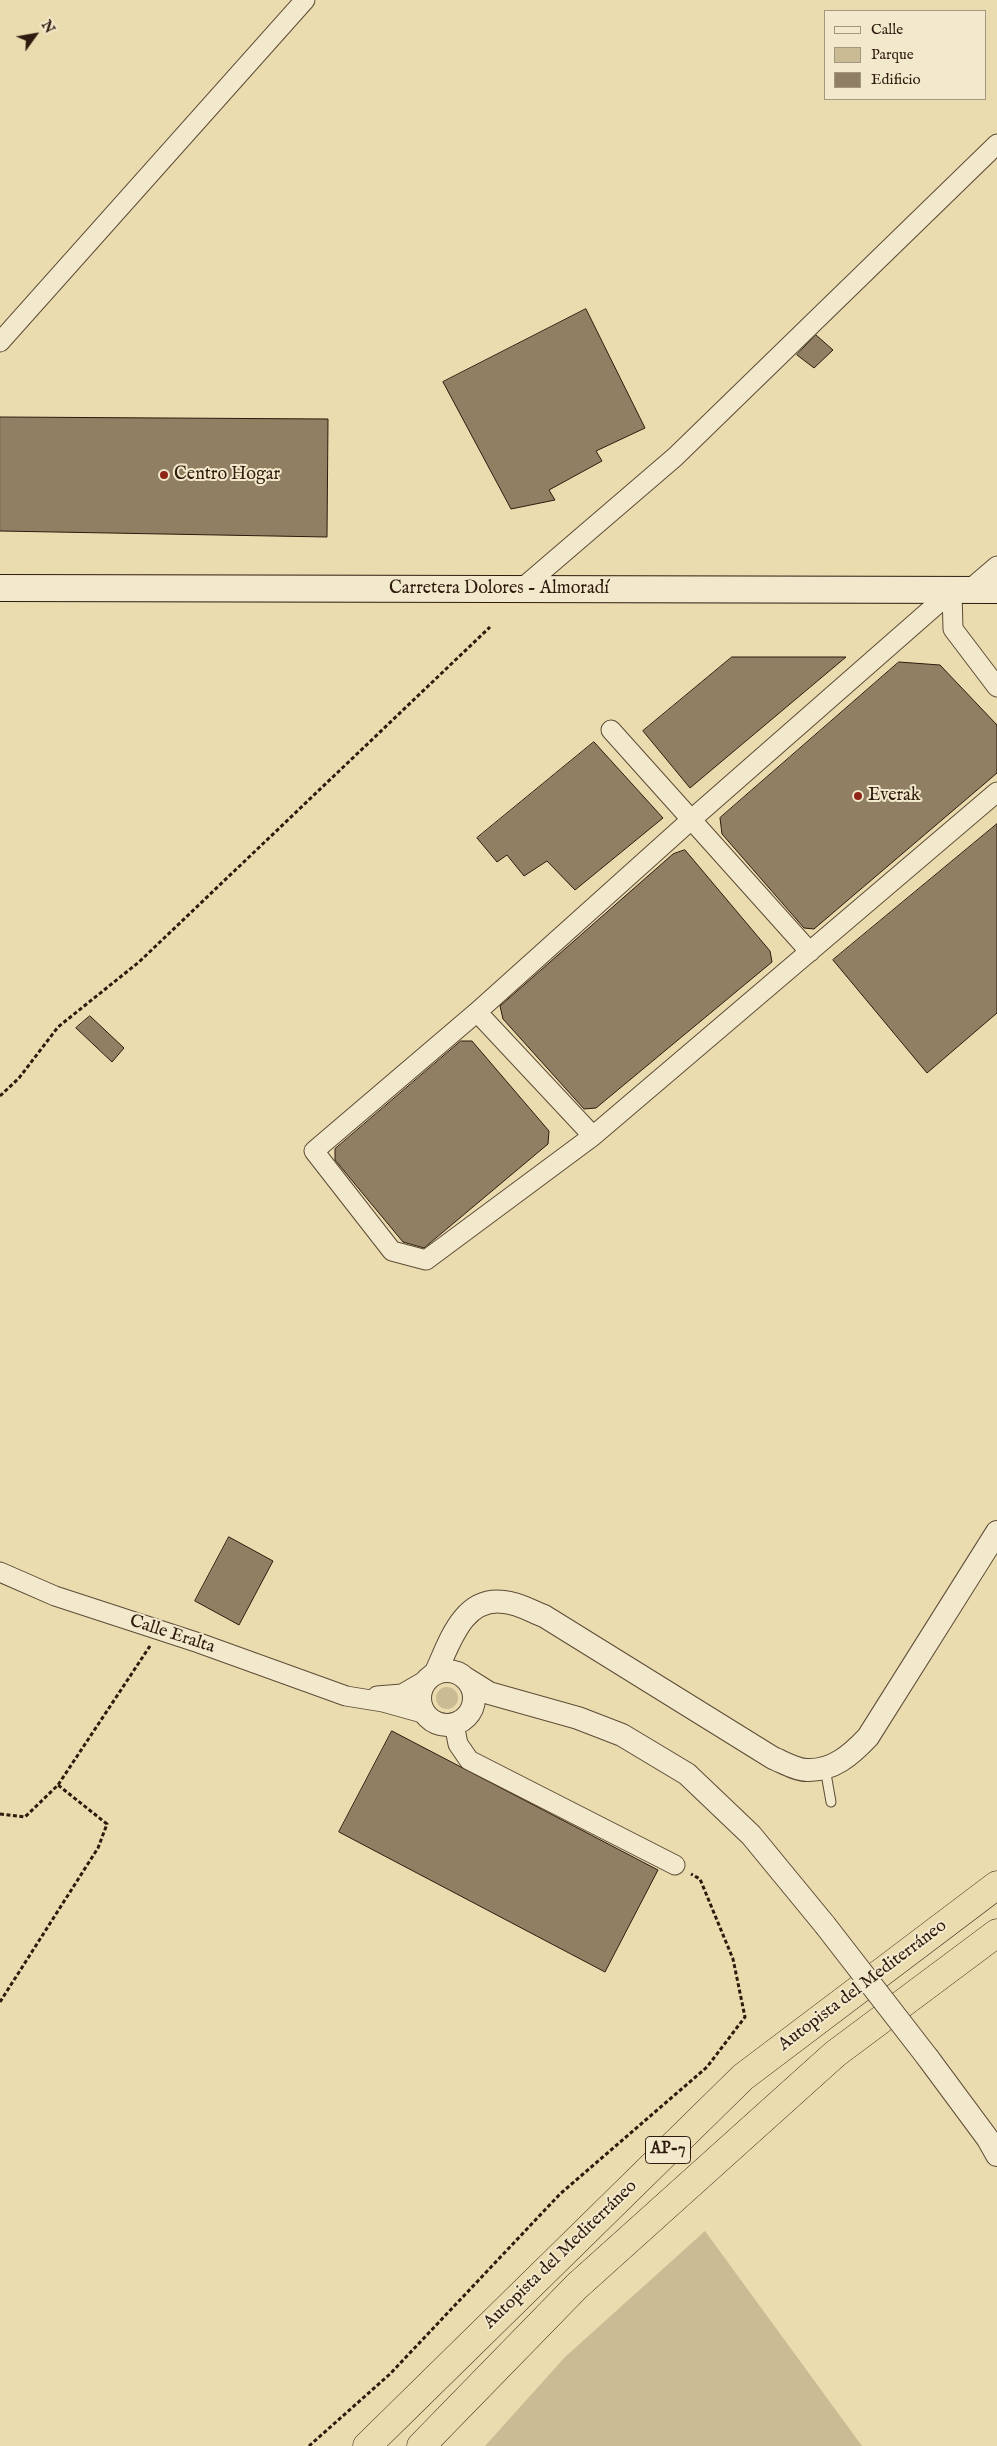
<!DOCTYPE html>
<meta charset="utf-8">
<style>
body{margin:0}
#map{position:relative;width:997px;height:2446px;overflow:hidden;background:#ebdcaf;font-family:"IM FELL English",serif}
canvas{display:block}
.legend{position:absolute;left:824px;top:10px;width:162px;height:90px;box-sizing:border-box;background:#f2e8cb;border:1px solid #a4967f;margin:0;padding:6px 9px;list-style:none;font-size:15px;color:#2e1b0e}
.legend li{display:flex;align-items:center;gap:10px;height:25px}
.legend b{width:25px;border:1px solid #a4967f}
.north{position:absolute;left:10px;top:10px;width:50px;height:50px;-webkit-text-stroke:4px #f2e8cb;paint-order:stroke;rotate:58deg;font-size:14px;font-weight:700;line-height:20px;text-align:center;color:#2e1b0e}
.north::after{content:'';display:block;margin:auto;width:18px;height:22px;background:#2e1b0e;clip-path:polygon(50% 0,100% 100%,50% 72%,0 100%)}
</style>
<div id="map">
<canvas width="997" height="2446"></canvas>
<ul class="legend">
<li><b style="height:6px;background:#f2e8cb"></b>Calle</li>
<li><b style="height:14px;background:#cbbb94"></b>Parque</li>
<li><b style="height:14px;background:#907f62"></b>Edificio</li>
</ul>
<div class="north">N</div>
</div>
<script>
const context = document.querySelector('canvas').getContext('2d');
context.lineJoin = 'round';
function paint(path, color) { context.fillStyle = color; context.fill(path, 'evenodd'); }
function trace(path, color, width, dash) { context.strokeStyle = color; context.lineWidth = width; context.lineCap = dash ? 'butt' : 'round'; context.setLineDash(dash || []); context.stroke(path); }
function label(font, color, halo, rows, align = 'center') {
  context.font = font + ' "IM FELL English",serif'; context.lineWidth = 4; context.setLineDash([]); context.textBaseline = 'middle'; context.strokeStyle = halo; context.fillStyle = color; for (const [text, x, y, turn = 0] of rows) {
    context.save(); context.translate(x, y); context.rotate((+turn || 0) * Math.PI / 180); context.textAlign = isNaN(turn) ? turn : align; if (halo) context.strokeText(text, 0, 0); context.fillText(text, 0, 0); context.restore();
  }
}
paint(new Path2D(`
 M436 1698a11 11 0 1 1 22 0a11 11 0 1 1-22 0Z
 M 705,2231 L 862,2446 L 485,2446 L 565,2357 Z`), '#cbbb94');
const building = new Path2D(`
 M 586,309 L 645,428 L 596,451 L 602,461 L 549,490 L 555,500 L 511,509 L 443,382 Z
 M 816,335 L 833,350 L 814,368 L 797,355 Z
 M 0,417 L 328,419 L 327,537 L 0,531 Z
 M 732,657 L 846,657 L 690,788 L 643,731 Z
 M 899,662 L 940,665 L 997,725 L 997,773 L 814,929 L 804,928 L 722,834 L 720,818 Z
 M 594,742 L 663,818 L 575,890 L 547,861 L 524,876 L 507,855 L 497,862 L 477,838 Z
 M 997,824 L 997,1013 L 927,1073 L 833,960 Z
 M 685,850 L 770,951 L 772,962 L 596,1108 L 584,1109 L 503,1019 L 500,1006 L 673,854 Z
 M 90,1016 L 124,1048 L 112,1062 L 76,1028 Z
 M 461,1041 L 472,1041 L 549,1131 L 548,1144 L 424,1248 L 403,1242 L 335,1160 L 335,1149 Z
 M 229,1537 L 273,1561 L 239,1625 L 195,1601 Z
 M 392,1731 L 658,1870 L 605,1972 L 339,1832 Z`);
paint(building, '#907f62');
trace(building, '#2e1b0e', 1);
const service = new Path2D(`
 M 825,1768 L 831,1802`);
const minor = new Path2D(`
 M 0,342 L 305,0
 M 520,590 L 675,457 L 997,144
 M 969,590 L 997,566
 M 952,591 L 692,819 L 477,1012 L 314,1151 L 392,1251 L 426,1260 L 593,1136 L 997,792
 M 952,591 L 953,629 L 997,687
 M 611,730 L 810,952
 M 477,1012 L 593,1136
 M 0,1572 L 55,1596 L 199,1643 L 346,1696 L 383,1702 L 426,1714
 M 377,1696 L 402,1694 L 428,1679
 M 454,1724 L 458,1744 L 469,1760 L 675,1865`);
const tertiary = new Path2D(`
 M420 1698a27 27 0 1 1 54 0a27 27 0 1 1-54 0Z
 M 435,1674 C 449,1645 462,1596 504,1602 C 518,1603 531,1611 544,1616 L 773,1758 C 783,1762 796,1770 807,1770 C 833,1771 851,1755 868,1737 L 997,1532
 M 465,1678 L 489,1693 L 578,1718 L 622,1735 L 687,1774 L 751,1835 L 825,1925
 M 928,2058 L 988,2139 L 997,2155`);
const secondary = new Path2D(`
 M 0,588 L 997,590`);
const motorway = new Path2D(`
 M 367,2446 L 743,2077 L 997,1885
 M 421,2446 L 577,2286 L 835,2054 L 997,1933`);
trace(service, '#5d4b36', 11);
trace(minor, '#5d4b36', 21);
trace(tertiary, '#5d4b36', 24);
trace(secondary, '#2e1b0e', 28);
trace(motorway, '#2e1b0e', 29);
trace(new Path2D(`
 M 0,1096 L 19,1078 L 58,1027 L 139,962 L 490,627
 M 0,1814 L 25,1817 L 58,1785 L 150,1646
 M 0,2002 L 98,1848 L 107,1824 L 58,1785
 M 309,2446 L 390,2374 L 560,2194 L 707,2067 L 745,2017 L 733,1959 L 700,1879 L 691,1874`), '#2e1b0e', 3, [4, 2.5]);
trace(service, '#f2e8cb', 9);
trace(minor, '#f2e8cb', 19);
trace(tertiary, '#f2e8cb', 22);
trace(secondary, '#f2e8cb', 26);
trace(motorway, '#ebdcaf', 28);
const tertiaryBridge = new Path2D(`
 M 825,1925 L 928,2058`);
trace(tertiaryBridge, '#5d4b36', 24, []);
trace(tertiaryBridge, '#f2e8cb', 22);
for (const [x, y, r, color] of [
 [164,475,5,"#8f2418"],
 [858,796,5,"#8f2418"]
]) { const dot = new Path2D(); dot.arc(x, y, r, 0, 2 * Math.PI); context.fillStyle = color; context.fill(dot); trace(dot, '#f2e8cb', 2); }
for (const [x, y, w] of [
 [668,2150,45]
]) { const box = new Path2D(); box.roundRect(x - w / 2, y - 13.5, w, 27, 4); context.fillStyle = '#f2e8cb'; context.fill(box); trace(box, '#2e1b0e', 1); }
label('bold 16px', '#2e1b0e', null, [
 ["AP-7",668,2150]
]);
label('18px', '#2e1b0e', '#f2e8cb', [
 ["Centro Hogar",174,475],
 ["Everak",868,796]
], 'left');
label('18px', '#2e1b0e', '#f2e8cb', [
 ["Carretera Dolores - Almoradí",499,589],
 ["Calle Eralta",172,1635,18],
 ["Autopista del Mediterráneo",863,1986,-37],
 ["Autopista del Mediterráneo",561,2255,-44]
]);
</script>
